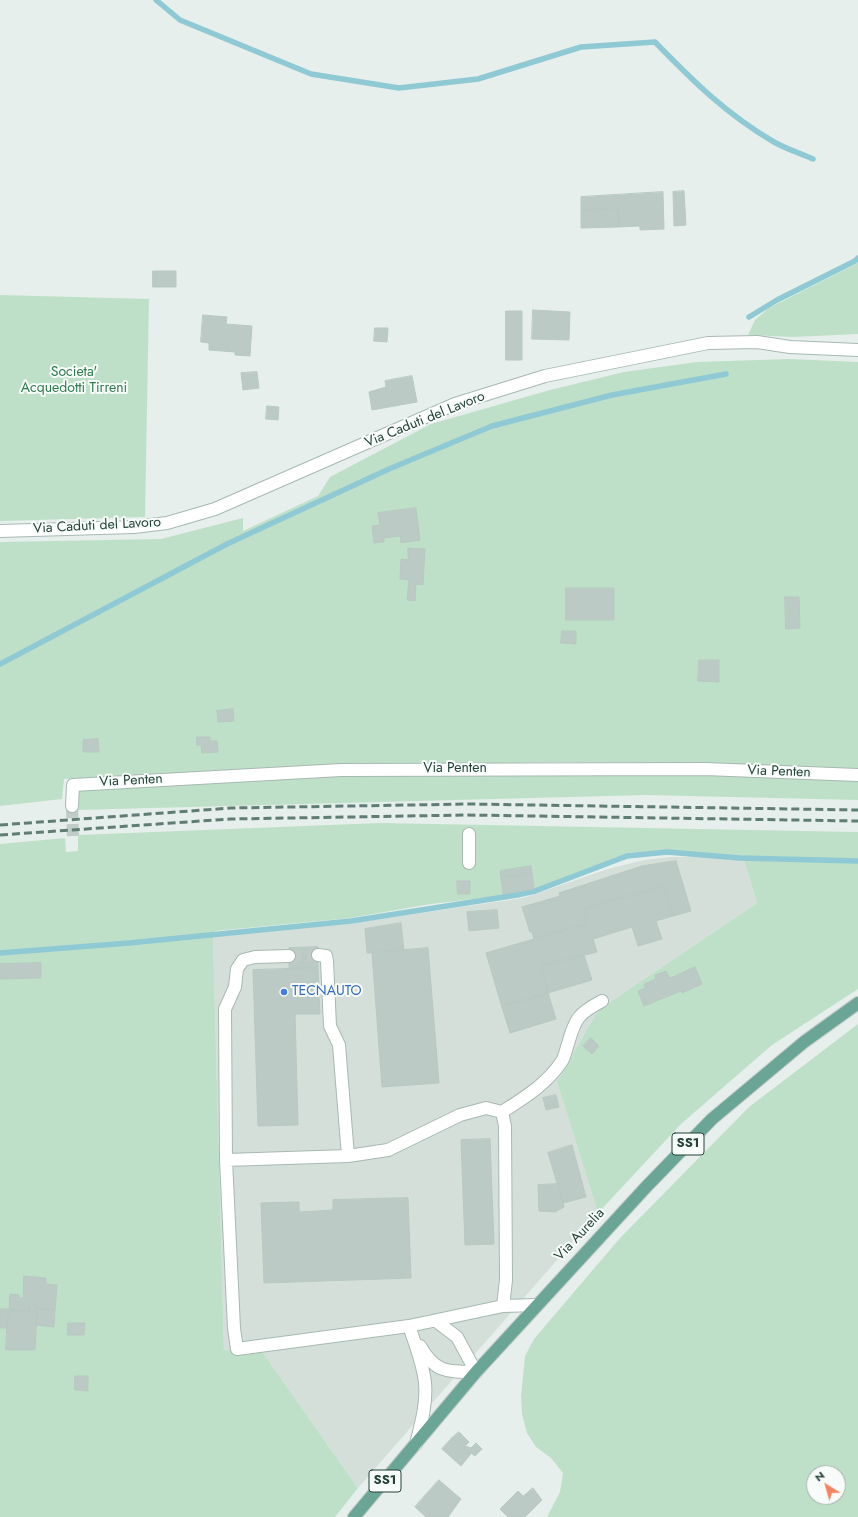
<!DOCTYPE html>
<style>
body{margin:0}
#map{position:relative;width:858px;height:1517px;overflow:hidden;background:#e6efeb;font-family:Jost,sans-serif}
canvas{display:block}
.north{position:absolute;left:806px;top:1465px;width:40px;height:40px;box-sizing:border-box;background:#f7fbf9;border:1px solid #a3b1ad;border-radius:50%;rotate:323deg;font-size:11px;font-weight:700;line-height:16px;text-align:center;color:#24423a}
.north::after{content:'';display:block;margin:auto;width:14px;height:18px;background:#f4845f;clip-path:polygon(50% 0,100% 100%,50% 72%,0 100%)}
</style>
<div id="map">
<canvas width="858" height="1517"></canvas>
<div class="north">N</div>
</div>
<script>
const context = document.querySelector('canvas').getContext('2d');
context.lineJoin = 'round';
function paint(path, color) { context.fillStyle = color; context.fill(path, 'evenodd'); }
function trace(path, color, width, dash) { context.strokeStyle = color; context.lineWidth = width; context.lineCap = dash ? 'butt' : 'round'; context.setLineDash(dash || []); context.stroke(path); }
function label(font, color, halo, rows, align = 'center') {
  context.font = font + ' Jost,sans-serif'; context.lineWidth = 4; context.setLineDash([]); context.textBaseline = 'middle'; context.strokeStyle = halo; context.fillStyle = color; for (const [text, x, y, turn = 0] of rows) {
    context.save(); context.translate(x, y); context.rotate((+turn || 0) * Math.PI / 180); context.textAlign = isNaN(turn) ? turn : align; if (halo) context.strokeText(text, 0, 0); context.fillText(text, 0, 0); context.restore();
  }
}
paint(new Path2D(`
 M 671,857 L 743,857 L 757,903 L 601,1008 L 557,1082 L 598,1213 L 358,1488 L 261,1350 L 224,1351 L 213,936 L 353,923 L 523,898 L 608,869 L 644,860 Z`), '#d4dfda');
paint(new Path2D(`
 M 858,263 L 858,334 L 793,337 L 748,335 L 755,320 L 769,308 Z
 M 0,295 L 149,299 L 145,517 L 0,521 Z
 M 789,359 L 858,362 L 858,769 L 678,763 L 546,762 L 415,766 L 330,765 L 64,779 L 62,799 L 0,806 L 0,542 L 161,539 L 243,518 L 243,531 L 318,496 L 330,477 L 431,424 L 550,390 L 624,372 L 697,362 Z
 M 520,772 L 858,778 L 858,800 L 646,795 L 77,810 L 77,792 L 83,788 L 327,775 Z
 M 380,823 L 858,832 L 858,989 L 772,1045 L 681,1124 L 598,1213 L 557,1082 L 594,1018 L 601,1008 L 757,903 L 743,857 L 667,850 L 629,853 L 534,890 L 499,896 L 431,904 L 350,918 L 215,931 L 213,936 L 224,1350 L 261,1350 L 358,1488 L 335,1517 L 0,1517 L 0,844 L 65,838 L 66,852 L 78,851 L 78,835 Z
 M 858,1024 L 858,1517 L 547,1517 L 560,1492 L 563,1473 L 551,1458 L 536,1447 L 527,1433 L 522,1414 L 521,1396 L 525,1356 L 534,1339 L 620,1238 L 749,1107 ZM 814,1473 L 838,1473 L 838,1497 L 814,1497 Z`), '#bfe0c8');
trace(new Path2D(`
 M 156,0 L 180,20 L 311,74 L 399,88 L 478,79 L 581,47 L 655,42 C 693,81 726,114 774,142 C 786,149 800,153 813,159
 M 749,317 L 777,300 L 855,261 L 858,258
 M 0,664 L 227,544 L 389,469 L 492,426 L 612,395 L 726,374
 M 0,953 L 129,943 L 351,921 L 517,895 L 535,891 L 627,856 L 667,852 L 740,858 L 858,861`), '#8ec9d4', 5.5);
const building = new Path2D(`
 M 684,191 L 686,225 L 674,226 L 673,192 Z
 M 663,192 L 664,229 L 640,230 L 640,226 L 619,227 L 618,208 L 581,211 L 581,197 Z
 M 618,208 L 619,227 L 581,228 L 581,211 Z
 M 153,271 L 176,271 L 176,287 L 153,287 Z
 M 533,310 L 570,312 L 569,340 L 532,339 Z
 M 506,311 L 522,311 L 522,360 L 506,360 Z
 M 203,315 L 227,317 L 226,324 L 252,326 L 250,356 L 235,355 L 235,352 L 209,350 L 209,343 L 201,342 Z
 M 375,328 L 388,328 L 387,342 L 374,341 Z
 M 257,372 L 259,388 L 243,390 L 241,373 Z
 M 412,376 L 417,402 L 372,410 L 369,392 L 386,387 L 385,381 Z
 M 267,406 L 279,407 L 278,420 L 266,419 Z
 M 416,508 L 420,540 L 401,543 L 400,536 L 384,538 L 384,542 L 374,543 L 372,526 L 380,525 L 378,513 Z
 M 408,548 L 425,549 L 423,585 L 416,584 L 415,601 L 407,600 L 409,580 L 400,579 L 401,559 L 408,560 Z
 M 566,588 L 614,588 L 614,620 L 566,620 Z
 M 785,597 L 799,597 L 800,628 L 786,629 Z
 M 562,631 L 576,631 L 576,644 L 561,643 Z
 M 699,660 L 719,660 L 719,682 L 698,681 Z
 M 233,709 L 234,721 L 218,722 L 217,711 Z
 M 197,737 L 210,737 L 210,741 L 217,741 L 218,752 L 202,753 L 201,745 L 197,745 Z
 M 98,739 L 99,752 L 83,752 L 83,740 Z
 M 676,861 L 691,911 L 673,916 L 664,886 L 584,909 L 588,923 L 534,939 L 532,932 L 530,932 L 522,907 L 560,896 L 559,893 L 642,866 Z
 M 531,866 L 532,873 L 501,878 L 500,871 Z
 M 532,873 L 534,889 L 503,894 L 501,878 Z
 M 457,881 L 470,881 L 470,894 L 458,894 Z
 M 664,886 L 673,916 L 656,921 L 662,939 L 638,946 L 632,927 L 593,939 L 597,952 L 541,966 L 548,993 L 502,1007 L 486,953 L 588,923 L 584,909 Z
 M 497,910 L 499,928 L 469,931 L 467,912 Z
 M 401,923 L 404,950 L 367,953 L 365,929 Z
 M 318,947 L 318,968 L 289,969 L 289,948 Z
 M 428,948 L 439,1083 L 382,1087 L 372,953 Z
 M 584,955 L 592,980 L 548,993 L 541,966 Z
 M 41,963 L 41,978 L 0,979 L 0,964 Z
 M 695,967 L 702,984 L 682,993 L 681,991 L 644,1006 L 638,991 L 645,988 L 644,984 L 656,979 L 655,975 L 666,971 L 670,978 Z
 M 318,968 L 320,1014 L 295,1014 L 298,1125 L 258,1126 L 253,970 Z
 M 548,993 L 556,1019 L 510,1033 L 502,1007 Z
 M 591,1038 L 599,1046 L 592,1054 L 583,1046 Z
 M 556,1095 L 559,1107 L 546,1110 L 543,1098 Z
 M 490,1139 L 494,1244 L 465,1245 L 461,1140 Z
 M 572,1145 L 586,1197 L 563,1203 L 548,1153 Z
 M 558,1184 L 564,1207 L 555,1212 L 539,1211 L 538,1185 Z
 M 408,1198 L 411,1278 L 264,1283 L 261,1203 L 299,1202 L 299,1212 L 317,1211 L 333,1210 L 333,1200 Z
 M 24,1276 L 46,1278 L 46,1284 L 57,1285 L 55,1310 L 35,1308 L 36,1301 L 29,1301 L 29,1311 L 9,1310 L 10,1294 L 19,1295 L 19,1298 L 23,1298 Z
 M 29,1301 L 36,1301 L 35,1308 L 55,1310 L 54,1327 L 36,1325 L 37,1312 L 29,1311 Z
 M 0,1309 L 9,1309 L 7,1328 L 0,1328 Z
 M 8,1310 L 37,1312 L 35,1350 L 6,1350 Z
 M 68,1323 L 85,1323 L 84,1335 L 68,1335 Z
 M 75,1376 L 88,1376 L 88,1391 L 75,1390 Z
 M 459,1432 L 469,1442 L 465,1446 L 471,1448 L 476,1443 L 482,1449 L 475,1456 L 471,1453 L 470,1455 L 452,1438 Z
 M 452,1438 L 470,1455 L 461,1466 L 442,1449 Z
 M 439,1480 L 461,1499 L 448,1517 L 426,1517 L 415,1507 Z
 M 533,1488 L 542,1500 L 525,1517 L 508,1517 L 500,1509 L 518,1491 L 523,1496 Z`);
paint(building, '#bbcac4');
trace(building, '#b8c9c2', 1);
trace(new Path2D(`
 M 72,806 L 73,837
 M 289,956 L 318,955`), '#bfccc8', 12, [12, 6]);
const minor = new Path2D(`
 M 0,531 L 134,527 L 167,523 L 215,509 L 455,404 L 545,376 L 708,343 L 757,342 L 790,347 L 858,350
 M 72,806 L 73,785 L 341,770 L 705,769 L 858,775
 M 469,834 L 469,863
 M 318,955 L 326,956 L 327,961 L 330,1026 L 339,1045 L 348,1156
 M 289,956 L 255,957 L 243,960 L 237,969 L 235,987 L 225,1009 L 226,1160 L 234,1328 L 237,1349 L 409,1326 L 503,1306 L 536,1305
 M 502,1112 C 524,1098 547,1084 562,1061 C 565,1056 566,1049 568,1044 C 575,1018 579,1013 602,1001
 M 226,1160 L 348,1156 L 388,1150 L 460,1115 L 486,1108 L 502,1112 L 505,1126 L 506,1280 L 503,1306
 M 436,1321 L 457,1337 L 476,1372
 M 409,1326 C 415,1344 423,1363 425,1383 C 427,1403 421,1424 416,1444
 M 420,1346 C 435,1373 448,1372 476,1372`);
const major = new Path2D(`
 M 354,1517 L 476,1372 L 647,1186 L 712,1119 L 804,1042 L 858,1003`);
trace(minor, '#a8b8b2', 14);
trace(major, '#c2cac8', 14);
trace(minor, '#fff', 12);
trace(major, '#6aa596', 12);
trace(new Path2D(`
 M 0,825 L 231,808 L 469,804 L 858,810
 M 0,835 L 230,819 L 467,815 L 858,821`), '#5f7d75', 3, [8, 4]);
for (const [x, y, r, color] of [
 [284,992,4,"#3f7fe0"]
]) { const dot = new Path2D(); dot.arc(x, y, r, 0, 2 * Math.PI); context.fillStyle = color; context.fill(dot); trace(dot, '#f7fbf9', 1.5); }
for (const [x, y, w] of [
 [688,1144,32],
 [385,1481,32]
]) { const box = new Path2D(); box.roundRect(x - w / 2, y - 11, w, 22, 3); context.fillStyle = '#f7fbf9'; context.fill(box); trace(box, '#24423a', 1); }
label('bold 13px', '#24423a', null, [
 ["SS1",688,1144],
 ["SS1",385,1481]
]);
label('14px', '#2d7a4b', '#f7fbf9', [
 ["Societa'",74,373],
 ["Acquedotti Tirreni",74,389]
]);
label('14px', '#24423a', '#f7fbf9', [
 ["Via Caduti del Lavoro",425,420,-22],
 ["Via Caduti del Lavoro",97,526,-3],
 ["Via Penten",455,769],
 ["Via Penten",779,772,2],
 ["Via Penten",131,781,-3],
 ["Via Aurelia",580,1235,-47]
]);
label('14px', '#366cbe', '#f7fbf9', [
 ["TECNAUTO",292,992]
], 'left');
</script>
